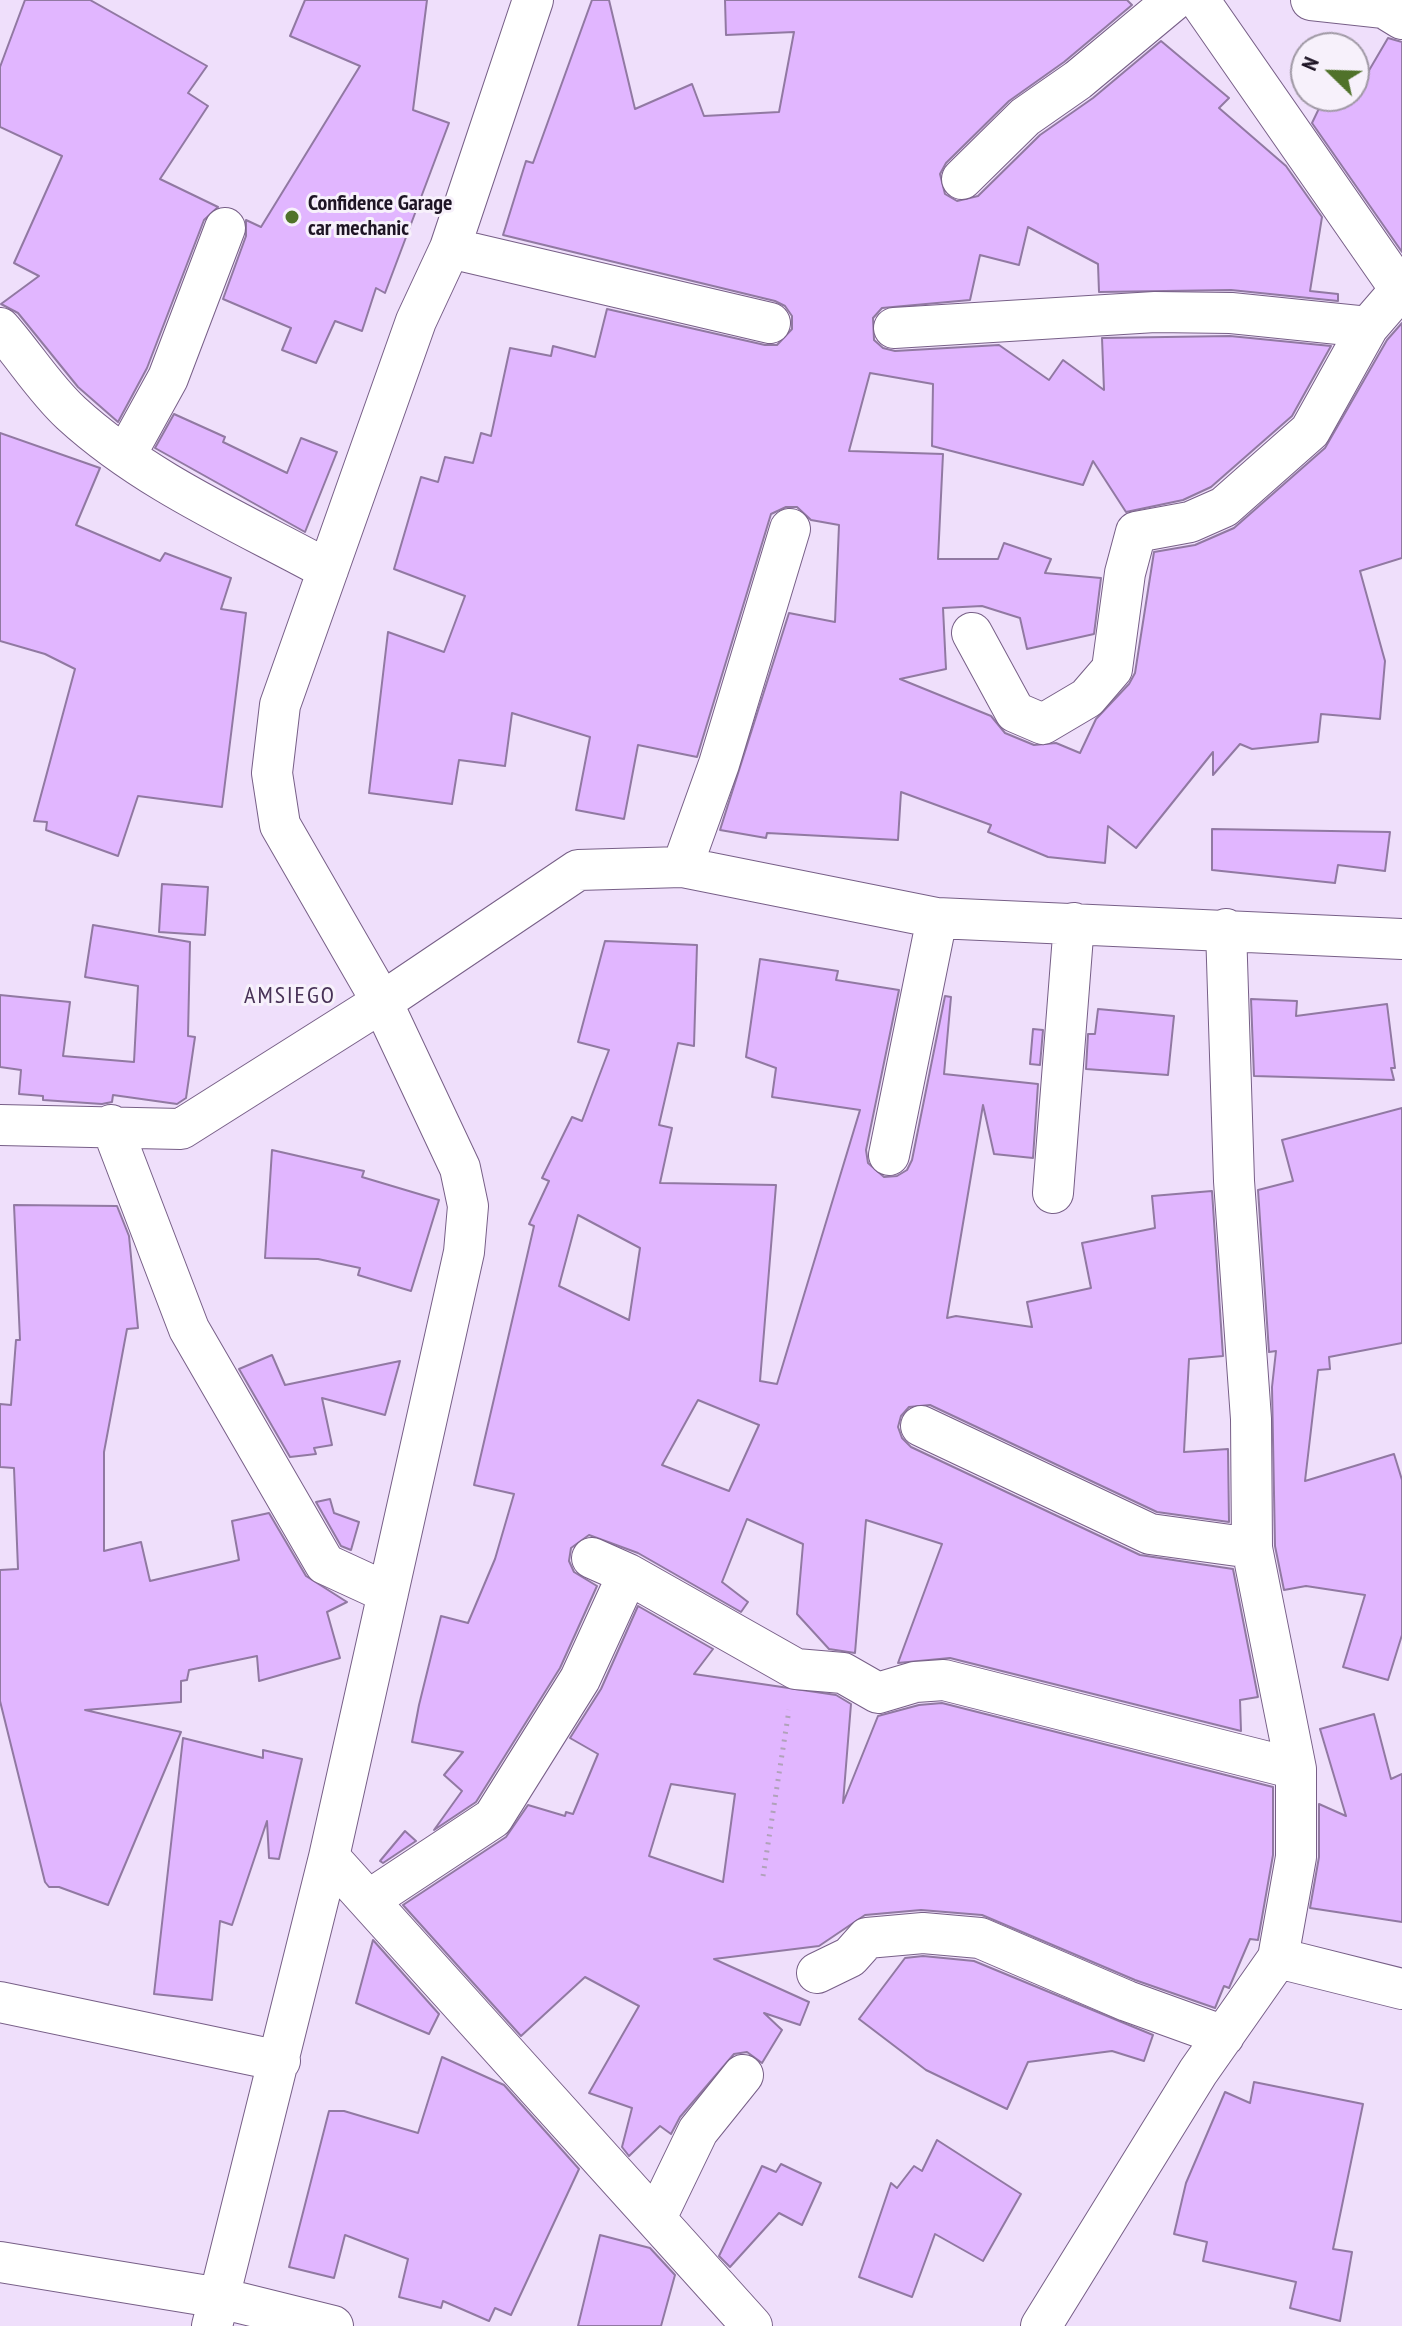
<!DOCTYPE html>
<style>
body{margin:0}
#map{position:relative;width:1402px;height:2326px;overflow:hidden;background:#efdffb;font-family:"PT Sans Narrow",sans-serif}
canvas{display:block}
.north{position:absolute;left:1290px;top:32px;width:80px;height:80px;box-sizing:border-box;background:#f7f1fb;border:2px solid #a099a5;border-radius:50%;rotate:293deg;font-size:22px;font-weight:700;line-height:32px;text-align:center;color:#1e1525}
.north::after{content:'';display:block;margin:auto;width:28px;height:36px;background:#50722a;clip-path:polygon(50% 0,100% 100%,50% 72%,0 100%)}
</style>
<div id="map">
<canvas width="1402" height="2326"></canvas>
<div class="north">N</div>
</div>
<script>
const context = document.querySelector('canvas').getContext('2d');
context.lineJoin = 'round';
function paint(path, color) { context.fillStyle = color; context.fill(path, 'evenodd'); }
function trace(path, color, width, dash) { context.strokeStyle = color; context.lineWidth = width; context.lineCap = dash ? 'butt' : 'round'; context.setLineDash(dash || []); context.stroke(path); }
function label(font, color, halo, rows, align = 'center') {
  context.font = font + ' "PT Sans Narrow",sans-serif'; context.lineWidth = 6; context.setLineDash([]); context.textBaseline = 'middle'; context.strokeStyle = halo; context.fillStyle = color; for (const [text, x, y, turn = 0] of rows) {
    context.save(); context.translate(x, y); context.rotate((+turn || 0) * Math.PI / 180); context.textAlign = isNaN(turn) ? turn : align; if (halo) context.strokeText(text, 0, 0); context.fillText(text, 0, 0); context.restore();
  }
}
const building = new Path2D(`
 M 25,0 L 90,0 L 207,66 L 188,93 L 208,106 L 160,179 L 218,207 L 204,220 L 147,368 L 118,422 L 78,387 L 18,313 L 1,304 L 39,276 L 14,263 L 62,156 L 0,127 L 0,67 Z
 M 305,0 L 427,0 L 413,110 L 449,123 L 385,293 L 376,288 L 362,331 L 335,321 L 316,363 L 282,350 L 291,328 L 223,299 L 246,236 L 246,220 L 261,227 L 360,66 L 290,36 Z
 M 592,0 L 609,0 L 635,109 L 692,84 L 704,116 L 779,112 L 794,32 L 726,35 L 725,0 L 1127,0 L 1132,5 L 1064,62 L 1009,101 L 946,163 L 940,174 L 945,194 L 957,201 L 978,196 L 1040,135 L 1093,98 L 1161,41 L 1229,98 L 1219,108 L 1286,166 L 1322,217 L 1310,291 L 1338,294 L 1338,301 L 1231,290 L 1099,292 L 1098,264 L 1028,227 L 1019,265 L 980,255 L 970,300 L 882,308 L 873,318 L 874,340 L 883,348 L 895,351 L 999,345 L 1049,380 L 1063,360 L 1104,390 L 1102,338 L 1230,336 L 1331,346 L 1292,416 L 1211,487 L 1183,500 L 1126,512 L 1093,461 L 1083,485 L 932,446 L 933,384 L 870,373 L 849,451 L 943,454 L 938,559 L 998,559 L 1004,543 L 1051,559 L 1045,573 L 1101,578 L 1094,634 L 1027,649 L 1020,618 L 982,606 L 943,608 L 946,669 L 900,679 L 991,716 L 1005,733 L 1034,745 L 1056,743 L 1080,753 L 1096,719 L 1129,684 L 1135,673 L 1154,552 L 1195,545 L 1234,528 L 1325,448 L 1387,340 L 1402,323 L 1402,558 L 1360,571 L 1385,661 L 1380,719 L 1321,714 L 1318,742 L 1252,749 L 1240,744 L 1213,775 L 1213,752 L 1136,848 L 1108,826 L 1105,863 L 1048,857 L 988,832 L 991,825 L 901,792 L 898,840 L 767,833 L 766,838 L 720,830 L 789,613 L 835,622 L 839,525 L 811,520 L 797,507 L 786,507 L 771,514 L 697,757 L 638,745 L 624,819 L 576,810 L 590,737 L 512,713 L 505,766 L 459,760 L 452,804 L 369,793 L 388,632 L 444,652 L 465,596 L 394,569 L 421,477 L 438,482 L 445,457 L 473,463 L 481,433 L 491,436 L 510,348 L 551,356 L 553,346 L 595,357 L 607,309 L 765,345 L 777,345 L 792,329 L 792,316 L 785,306 L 775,301 L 503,235 L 526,161 L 533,163 Z
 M 1388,38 L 1402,42 L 1402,252 L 1312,123 L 1325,96 L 1354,96 Z
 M 174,414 L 225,437 L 223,442 L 287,473 L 301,438 L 337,452 L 305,532 L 155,448 Z
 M 0,433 L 100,468 L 76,525 L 160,561 L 165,553 L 231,578 L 221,609 L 246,613 L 222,807 L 138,796 L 118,856 L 46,830 L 47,822 L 34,821 L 75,669 L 45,654 L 0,641 Z
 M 1212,829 L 1390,832 L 1385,871 L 1338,865 L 1335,883 L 1212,870 Z
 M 162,884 L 208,887 L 205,935 L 159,932 Z
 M 93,925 L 190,942 L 188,1036 L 195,1037 L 186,1098 L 177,1104 L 113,1095 L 112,1102 L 102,1104 L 43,1100 L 43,1096 L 19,1094 L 21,1070 L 0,1067 L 0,995 L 70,1002 L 63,1056 L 134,1062 L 138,986 L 85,977 Z
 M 605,941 L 697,945 L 694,1046 L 678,1043 L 659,1125 L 672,1128 L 660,1183 L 776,1185 L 760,1381 L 777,1384 L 860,1110 L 772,1097 L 776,1068 L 746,1057 L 760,959 L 838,971 L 836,980 L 899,990 L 866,1150 L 868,1163 L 884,1177 L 897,1176 L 907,1170 L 912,1160 L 945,996 L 951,997 L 944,1074 L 1038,1084 L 1033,1158 L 994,1154 L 983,1105 L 947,1318 L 956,1316 L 1032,1327 L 1027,1302 L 1091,1288 L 1082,1243 L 1155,1228 L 1152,1196 L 1212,1191 L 1223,1356 L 1189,1359 L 1184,1452 L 1228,1449 L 1229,1522 L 1157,1512 L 930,1405 L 909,1407 L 901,1416 L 898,1427 L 902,1438 L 911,1447 L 1140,1555 L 1233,1569 L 1258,1697 L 1240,1700 L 1241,1731 L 950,1658 L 898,1663 L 942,1544 L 866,1520 L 855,1653 L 829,1649 L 797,1614 L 803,1544 L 747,1519 L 722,1582 L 748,1602 L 741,1612 L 638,1553 L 589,1535 L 571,1548 L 569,1561 L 574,1572 L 597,1586 L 560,1668 L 476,1802 L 434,1830 L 462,1791 L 444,1775 L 463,1752 L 412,1742 L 419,1705 L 441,1616 L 468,1623 L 495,1559 L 514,1494 L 474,1485 L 534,1226 L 529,1224 L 549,1181 L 542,1178 L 572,1117 L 582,1121 L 609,1050 L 578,1042 ZM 578,1215 L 640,1248 L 629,1320 L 559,1286 ZM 698,1400 L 759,1425 L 729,1491 L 662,1465 Z
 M 1251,999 L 1297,1001 L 1296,1016 L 1387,1004 L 1395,1068 L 1391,1068 L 1394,1080 L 1254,1076 Z
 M 1098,1009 L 1174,1016 L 1168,1075 L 1086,1069 L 1088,1034 L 1095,1034 Z
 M 1033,1029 L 1043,1030 L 1040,1065 L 1030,1064 Z
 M 1402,1108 L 1402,1343 L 1329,1357 L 1330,1369 L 1318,1370 L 1305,1481 L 1394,1454 L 1402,1480 L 1402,1635 L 1388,1680 L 1343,1667 L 1365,1595 L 1306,1586 L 1284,1590 L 1275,1546 L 1272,1387 L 1276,1351 L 1269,1352 L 1258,1190 L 1293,1181 L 1282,1140 Z
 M 272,1150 L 364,1171 L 362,1177 L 439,1200 L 411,1291 L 358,1275 L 360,1268 L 318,1259 L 265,1258 Z
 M 14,1205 L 117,1206 L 129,1236 L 138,1328 L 127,1329 L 104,1452 L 104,1551 L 141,1542 L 150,1581 L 239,1560 L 232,1521 L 269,1513 L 306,1576 L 347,1602 L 327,1612 L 340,1658 L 259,1681 L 257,1656 L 189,1670 L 187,1680 L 181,1681 L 181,1702 L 85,1710 L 181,1732 L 108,1905 L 59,1887 L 49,1887 L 45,1882 L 0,1701 L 0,1570 L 18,1569 L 14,1468 L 0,1467 L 0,1404 L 11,1405 L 16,1340 L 20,1340 Z
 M 272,1355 L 285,1385 L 400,1361 L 385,1415 L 322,1398 L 332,1445 L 314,1448 L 316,1454 L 290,1457 L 239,1369 Z
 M 330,1499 L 334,1513 L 359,1522 L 351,1550 L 341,1546 L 316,1502 Z
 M 638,1606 L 713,1649 L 694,1674 L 836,1695 L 851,1704 L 843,1803 L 878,1716 L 919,1705 L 942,1703 L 1273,1787 L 1273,1855 L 1258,1940 L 1250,1939 L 1229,1988 L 1224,1986 L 1215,2008 L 1135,1980 L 982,1915 L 921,1910 L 865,1915 L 819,1946 L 714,1959 L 809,2002 L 800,2025 L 764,2013 L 782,2030 L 762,2063 L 747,2052 L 734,2054 L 680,2117 L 671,2134 L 660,2126 L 629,2156 L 622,2147 L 632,2108 L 589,2093 L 639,2006 L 585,1977 L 521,2036 L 403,1905 L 506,1837 L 528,1805 L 565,1816 L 566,1812 L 573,1814 L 598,1754 L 570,1738 L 601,1689 ZM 671,1784 L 735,1794 L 723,1882 L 649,1856 Z
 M 1374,1714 L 1391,1779 L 1402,1774 L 1402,1922 L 1310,1908 L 1319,1857 L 1319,1804 L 1346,1816 L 1320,1729 Z
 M 183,1738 L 263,1758 L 263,1750 L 302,1759 L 279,1859 L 269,1858 L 267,1821 L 232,1925 L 220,1921 L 212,2000 L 154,1994 Z
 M 405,1831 L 416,1841 L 383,1863 L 380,1861 Z
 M 373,1940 L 439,2014 L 429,2034 L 356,2003 Z
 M 923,1956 L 974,1961 L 1153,2035 L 1144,2061 L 1112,2051 L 1028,2062 L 1007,2109 L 926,2070 L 859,2019 L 905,1958 Z
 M 442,2057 L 504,2085 L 579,2169 L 511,2315 L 495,2308 L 489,2321 L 443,2301 L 441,2308 L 399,2297 L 408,2259 L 345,2235 L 334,2278 L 289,2267 L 329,2111 L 344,2111 L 418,2133 Z
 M 1254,2082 L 1363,2104 L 1333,2249 L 1352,2252 L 1340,2321 L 1290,2308 L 1296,2282 L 1203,2261 L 1207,2242 L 1174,2234 L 1186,2183 L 1225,2092 L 1250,2103 Z
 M 937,2140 L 1021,2194 L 983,2261 L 935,2234 L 912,2297 L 859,2277 L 891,2183 L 897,2188 L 914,2166 L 922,2171 Z
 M 781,2164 L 821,2183 L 802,2225 L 779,2213 L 730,2267 L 719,2256 L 762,2166 L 776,2172 Z
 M 600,2235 L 650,2248 L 675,2275 L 661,2326 L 578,2326 Z`);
paint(building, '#e1b6ff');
trace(building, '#9179a2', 2);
const minor = new Path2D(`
 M 1199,0 L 1402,292
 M 1311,0 L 1384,8 L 1402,19
 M 962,179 L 1025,117 L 1078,80 L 1174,0
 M 450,248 L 770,323
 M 0,328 C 24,355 44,388 71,413 C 145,481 240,522 328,570
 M 894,328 L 1155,312 L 1231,313 L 1368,327 L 1400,290
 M 125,456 L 168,378 L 225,228
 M 972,633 L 1015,712 L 1043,724 L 1087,698 L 1112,669 L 1125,573 L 1136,532 L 1190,522 L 1224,507 L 1310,431 L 1368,327
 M 682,867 L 719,764 L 790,529
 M 0,1125 L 181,1129 L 382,1002 L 578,870 L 682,867 L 937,918 L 1402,939
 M 111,1125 L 189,1329 L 325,1564 L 388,1593
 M 889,1155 L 937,918
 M 1053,1193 L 1074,923
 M 921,1426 L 1150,1534 L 1252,1548
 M 592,1558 L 628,1574 L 796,1669 L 843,1673 L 878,1693 L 915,1682 L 944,1680 L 1296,1769
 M 329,1857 L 752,2326
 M 369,1900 L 493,1818 L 580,1679 L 628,1574
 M 1278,1958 L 1402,1989
 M 817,1973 L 850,1957 L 867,1938 L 923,1933 L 980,1938 L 1127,2001 L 1224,2036
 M 0,2002 L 280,2061
 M 657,2216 L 698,2131 L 743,2075
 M 0,2262 L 220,2298 L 333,2326
 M 212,2326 L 329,1857 L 464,1252 L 468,1206 L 460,1168 L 382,1002 L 280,825 L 272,773 L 280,705 L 416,321 L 450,248 L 533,0
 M 1041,2326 L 1198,2072 L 1278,1958 L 1296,1857 L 1296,1769 L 1252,1548 L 1251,1419 L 1234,1181 L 1226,929`);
trace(minor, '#775f87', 42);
trace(new Path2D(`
 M 763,1876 L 789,1710`), '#b0a2ba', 5, [2, 6]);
trace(minor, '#fff', 40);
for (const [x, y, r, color] of [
 [292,217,8,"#50722a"]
]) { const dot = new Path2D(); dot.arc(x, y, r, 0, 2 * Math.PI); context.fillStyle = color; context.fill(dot); trace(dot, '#f7f1fb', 3); }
label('bold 22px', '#1e1525', '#f7f1fb', [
 ["Confidence Garage",308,204],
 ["car mechanic",308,229]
], 'left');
context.letterSpacing = '2px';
label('24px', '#483257', '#f7f1fb', [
 ["AMSIEGO",290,996]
]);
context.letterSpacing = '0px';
</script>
